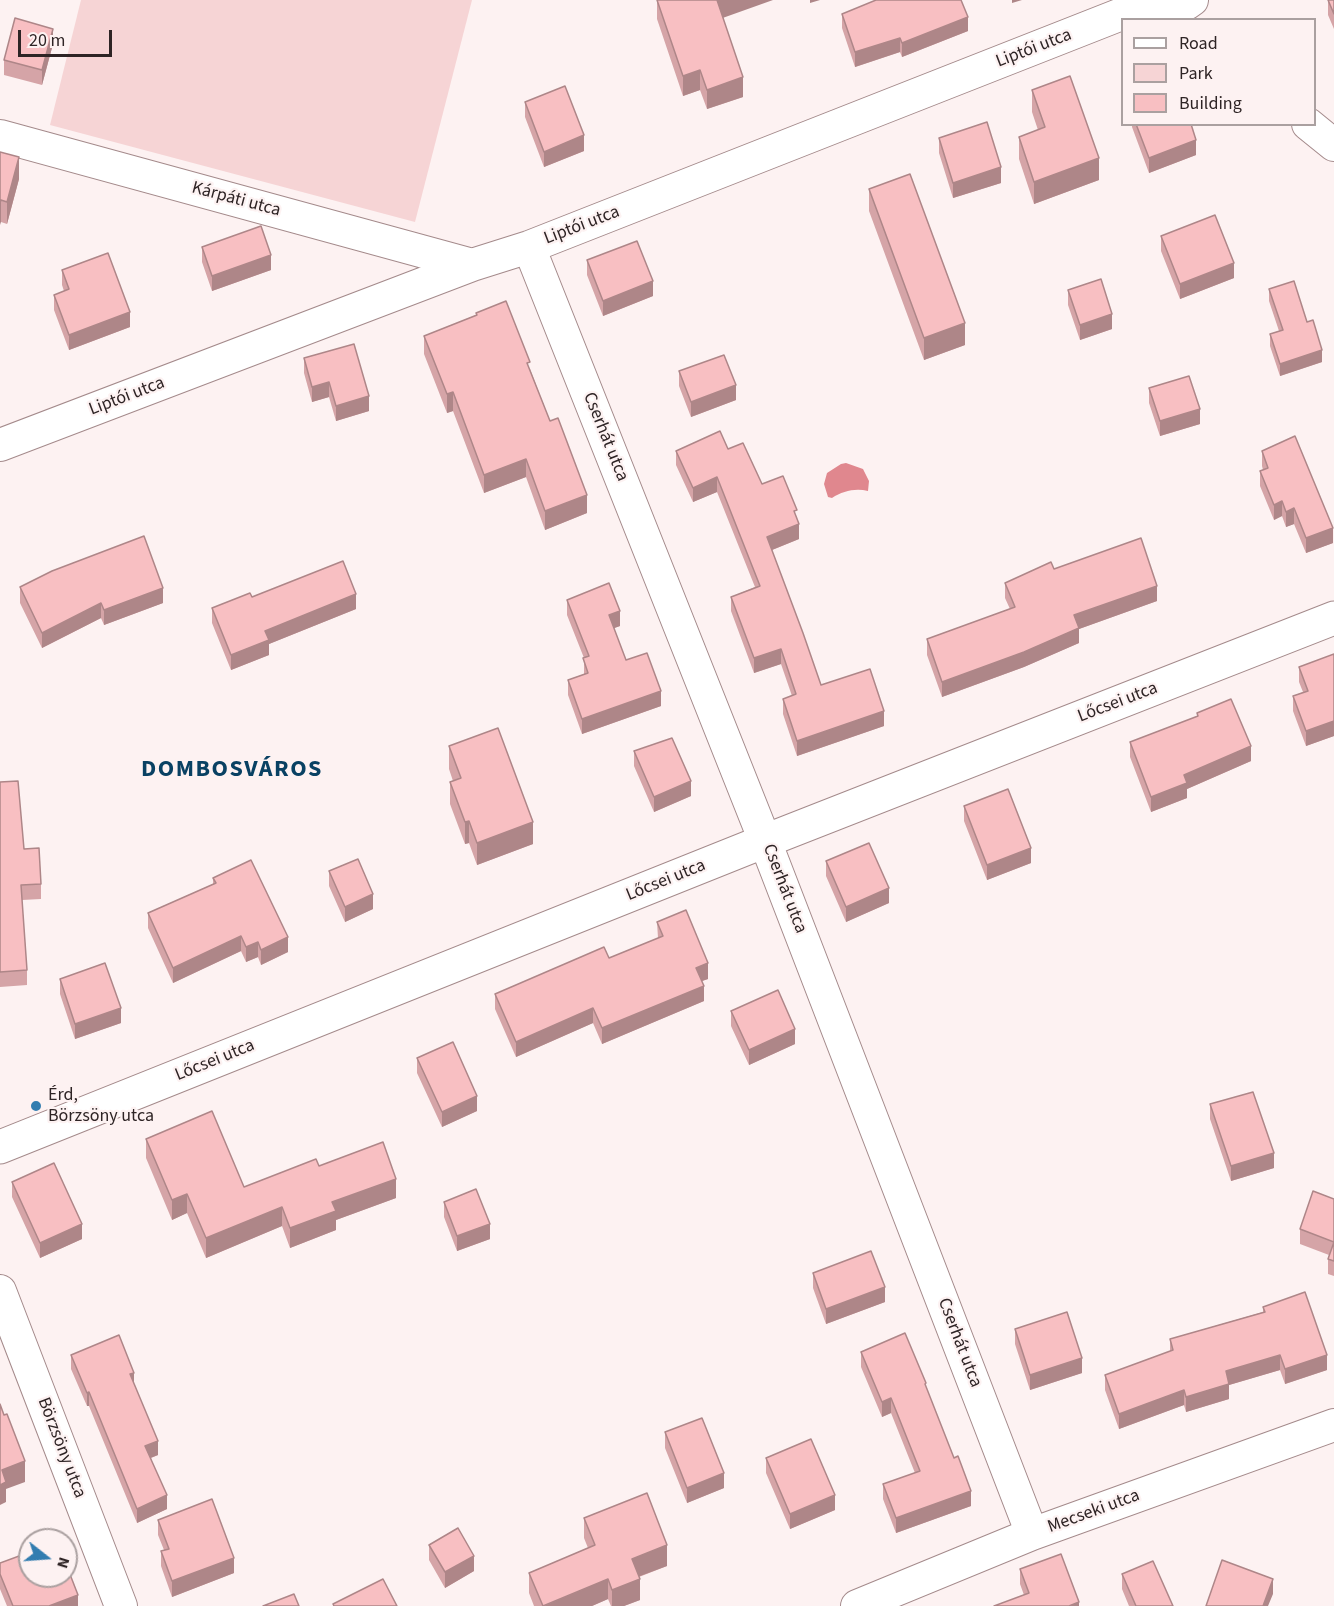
<!DOCTYPE html>
<meta charset="utf-8">
<style>
body{margin:0}
#map{position:relative;width:1334px;height:1606px;overflow:hidden;background:#fdf2f2;font-family:"Source Sans 3",sans-serif}
canvas{display:block}
.legend{position:absolute;left:1121px;top:18px;width:195px;height:108px;box-sizing:border-box;background:#fdf2f2;border:2px solid #aaa0a0;margin:0;padding:8px 10px;list-style:none;font-size:18px;color:#2e2425}
.legend li{display:flex;align-items:center;gap:12px;height:30px}
.legend b{width:30px;border:2px solid #aaa0a0}
.north{position:absolute;left:18px;top:1528px;width:60px;height:60px;box-sizing:border-box;background:#fdf2f2;border:2px solid #aaa0a0;border-radius:50%;rotate:107deg;font-size:16px;font-weight:700;line-height:24px;text-align:center;color:#2e2425}
.north::after{content:'';display:block;margin:auto;width:21px;height:27px;background:#327db0;clip-path:polygon(50% 0,100% 100%,50% 72%,0 100%)}
.scale{position:absolute;left:18px;top:30px;width:94px;height:27px;box-sizing:border-box;border:3px solid #2e2425;border-top:0;padding-left:8px;font-size:18px;line-height:21px;white-space:nowrap;color:#2e2425;-webkit-text-stroke:4px #fdf2f2;paint-order:stroke}
</style>
<div id="map">
<canvas width="1334" height="1606"></canvas>
<ul class="legend">
<li><b style="height:8px;background:#fff"></b>Road</li>
<li><b style="height:16px;background:#f6d4d5"></b>Park</li>
<li><b style="height:16px;background:#f8bfc2"></b>Building</li>
</ul>
<div class="north">N</div>
<div class="scale">20 m</div>
</div>
<script>
const context = document.querySelector('canvas').getContext('2d');
context.lineJoin = 'round';
function paint(path, color) { context.fillStyle = color; context.fill(path, 'evenodd'); }
function trace(path, color, width, dash) { context.strokeStyle = color; context.lineWidth = width; context.lineCap = dash ? 'butt' : 'round'; context.setLineDash(dash || []); context.stroke(path); }
function label(font, color, halo, rows, align = 'center') {
  context.font = font + ' "Source Sans 3",sans-serif'; context.lineWidth = 4.5; context.setLineDash([]); context.textBaseline = 'middle'; context.strokeStyle = halo; context.fillStyle = color; for (const [text, x, y, turn = 0] of rows) {
    context.save(); context.translate(x, y); context.rotate((+turn || 0) * Math.PI / 180); context.textAlign = isNaN(turn) ? turn : align; if (halo) context.strokeText(text, 0, 0); context.fillText(text, 0, 0); context.restore();
  }
}
paint(new Path2D(`
 M 81,0 L 472,0 L 415,222 L 50,125 Z`), '#f6d4d5');
paint(new Path2D(`
 M 846,463 L 863,469 L 869,481 L 868,491 C 855,488 843,491 832,498 L 828,497 L 824,484 L 827,473 L 841,464 Z`), '#e0878e');
const minor = new Path2D(`
 M 1308,124 L 1334,145
 M 0,136 L 472,265
 M 529,247 L 765,841 L 1032,1534
 M 0,445 L 472,265 L 529,247 L 1119,15 C 1142,13 1174,15 1192,0
 M 0,1291 L 121,1606
 M 857,1606 L 1032,1534 L 1334,1425`);
const tertiary = new Path2D(`
 M 0,1147 L 765,841 L 1334,618`);
trace(minor, '#a48a8b', 34);
trace(tertiary, '#a48a8b', 35);
trace(minor, '#fff', 32);
trace(tertiary, '#fff', 33);
paint(new Path2D(`
 M 657,0 L 723,18 L 743,97 L 707,109 L 700,90 L 683,96 L 657,19 Z
 M 1328,0 L 1334,0 L 1334,29 L 1328,15 Z
 M 842,14 L 968,31 L 902,57 L 900,52 L 855,67 L 842,28 Z
 M 53,44 L 42,85 L 4,75 L 4,60 Z
 M 1032,90 L 1099,180 L 1034,204 L 1019,159 L 1019,137 L 1038,130 L 1032,112 Z
 M 525,102 L 584,151 L 544,167 L 525,117 Z
 M 1132,124 L 1191,124 L 1196,155 L 1149,173 L 1132,127 Z
 M 939,138 L 1001,183 L 953,198 L 939,153 Z
 M 0,152 L 19,179 L 7,224 L 1,222 Z
 M 869,189 L 965,345 L 924,360 L 869,211 Z
 M 1161,236 L 1234,278 L 1180,299 L 1161,251 Z
 M 202,247 L 271,270 L 212,291 L 202,262 Z
 M 587,260 L 653,296 L 603,316 L 587,275 Z
 M 62,270 L 130,327 L 69,350 L 54,310 L 54,295 L 64,291 L 62,285 Z
 M 1269,289 L 1307,322 L 1322,362 L 1280,376 L 1270,346 L 1270,334 L 1279,331 L 1269,301 Z
 M 1068,290 L 1112,329 L 1080,340 L 1068,305 Z
 M 476,313 L 530,369 L 550,421 L 587,513 L 545,530 L 526,477 L 484,493 L 453,411 L 447,413 L 424,354 L 424,336 L 476,315 Z
 M 304,358 L 369,411 L 336,421 L 329,397 L 312,402 L 304,373 Z
 M 679,371 L 736,400 L 691,417 L 679,386 Z
 M 1149,388 L 1200,424 L 1160,436 L 1149,403 Z
 M 728,449 L 762,484 L 797,517 L 799,539 L 772,550 L 821,685 L 884,726 L 797,756 L 783,714 L 783,699 L 792,696 L 781,664 L 754,673 L 731,611 L 731,597 L 755,587 L 717,492 L 693,502 L 676,465 L 676,451 Z
 M 1262,451 L 1333,543 L 1306,553 L 1294,524 L 1286,527 L 1282,516 L 1274,520 L 1260,486 L 1260,471 L 1263,470 L 1262,466 Z
 M 1054,569 L 1157,601 L 1079,629 L 1079,643 L 1024,667 L 942,697 L 927,655 L 927,639 L 1010,609 L 1005,598 L 1005,583 Z
 M 20,587 L 163,603 L 104,625 L 101,618 L 42,648 L 20,603 Z
 M 252,597 L 356,609 L 269,644 L 269,655 L 231,670 L 212,623 L 212,608 Z
 M 567,600 L 620,626 L 614,628 L 626,660 L 661,706 L 582,734 L 568,695 L 568,680 L 584,674 L 584,658 L 567,615 Z
 M 1334,654 L 1334,736 L 1306,746 L 1293,711 L 1293,696 L 1303,692 L 1299,682 L 1299,667 Z
 M 1197,713 L 1251,761 L 1187,789 L 1187,798 L 1151,812 L 1130,757 L 1130,742 L 1197,717 Z
 M 449,746 L 533,844 L 477,865 L 469,843 L 465,844 L 450,804 L 450,782 L 453,781 L 449,769 Z
 M 634,751 L 691,796 L 654,812 L 634,766 Z
 M 0,782 L 24,849 L 41,884 L 41,899 L 22,900 L 27,970 L 27,985 L 0,987 Z
 M 964,806 L 1031,863 L 987,880 L 964,821 Z
 M 826,861 L 889,903 L 846,922 L 826,876 Z
 M 329,871 L 373,909 L 345,922 L 329,886 Z
 M 213,878 L 288,952 L 261,965 L 258,957 L 246,962 L 241,951 L 173,983 L 148,928 L 148,913 L 213,884 Z
 M 657,922 L 708,979 L 702,981 L 704,1001 L 602,1044 L 593,1023 L 516,1057 L 495,1009 L 495,994 L 609,958 L 658,938 Z
 M 60,979 L 121,1023 L 75,1039 L 60,994 Z
 M 731,1011 L 795,1044 L 749,1065 L 731,1026 Z
 M 417,1058 L 477,1111 L 442,1127 L 417,1073 Z
 M 1210,1104 L 1274,1168 L 1231,1181 L 1210,1119 Z
 M 146,1139 L 244,1187 L 319,1166 L 396,1198 L 336,1220 L 336,1230 L 290,1248 L 282,1226 L 206,1258 L 187,1213 L 172,1220 L 146,1158 Z
 M 12,1182 L 82,1239 L 40,1258 L 12,1197 Z
 M 1334,1199 L 1334,1276 L 1328,1274 L 1328,1259 L 1329,1255 L 1300,1244 L 1300,1229 Z
 M 444,1202 L 490,1239 L 457,1251 L 444,1217 Z
 M 813,1273 L 885,1302 L 826,1324 L 813,1288 Z
 M 1263,1307 L 1327,1370 L 1285,1384 L 1280,1370 L 1229,1385 L 1229,1399 L 1186,1412 L 1184,1405 L 1119,1429 L 1105,1390 L 1105,1375 L 1170,1351 L 1170,1339 L 1263,1312 Z
 M 1015,1329 L 1082,1373 L 1030,1390 L 1015,1344 Z
 M 861,1352 L 926,1388 L 971,1506 L 896,1533 L 883,1499 L 883,1484 L 915,1473 L 891,1413 L 882,1417 L 861,1367 Z
 M 71,1355 L 134,1384 L 158,1455 L 151,1458 L 167,1509 L 137,1523 L 89,1406 L 87,1406 L 71,1369 Z
 M 665,1432 L 724,1488 L 687,1503 L 665,1448 Z
 M 766,1458 L 835,1510 L 790,1529 L 766,1473 Z
 M 584,1518 L 667,1566 L 639,1577 L 640,1600 L 624,1606 L 611,1606 L 608,1599 L 592,1606 L 534,1606 L 529,1593 L 529,1573 L 588,1548 L 584,1538 Z
 M 158,1520 L 234,1573 L 172,1597 L 161,1566 L 161,1551 L 164,1550 L 158,1535 Z
 M 429,1545 L 474,1571 L 445,1588 L 429,1560 Z
 M 0,1563 L 78,1606 L 7,1606 L 0,1589 Z
 M 1020,1569 L 1079,1606 L 1024,1595 L 1020,1584 Z
 M 1122,1574 L 1173,1606 L 1129,1606 L 1122,1589 Z`), '#d5a4a7');
paint(new Path2D(`
 M 717,0 L 773,0 L 717,20 Z
 M 810,0 L 820,0 L 810,3 Z
 M 1012,0 L 1022,0 L 1012,3 Z
 M 968,17 L 968,31 L 902,57 L 902,43 Z
 M 53,29 L 53,44 L 42,85 L 42,70 Z
 M 900,38 L 900,52 L 855,67 L 855,52 Z
 M 700,70 L 700,90 L 683,96 L 683,76 Z
 M 743,77 L 743,97 L 707,109 L 707,90 Z
 M 584,135 L 584,151 L 544,167 L 544,152 Z
 M 1196,140 L 1196,155 L 1149,173 L 1149,158 Z
 M 19,157 L 19,179 L 7,224 L 7,202 Z
 M 1099,158 L 1099,180 L 1034,204 L 1034,182 Z
 M 1001,167 L 1001,183 L 953,198 L 953,183 Z
 M 1,200 L 1,222 L 0,225 L 0,203 Z
 M 271,255 L 271,270 L 212,291 L 212,276 Z
 M 1234,263 L 1234,278 L 1180,299 L 1180,284 Z
 M 653,281 L 653,296 L 603,316 L 603,301 Z
 M 130,312 L 130,327 L 69,350 L 69,335 Z
 M 1112,314 L 1112,329 L 1080,340 L 1080,325 Z
 M 965,323 L 965,345 L 924,360 L 924,338 Z
 M 1322,350 L 1322,362 L 1280,376 L 1280,364 Z
 M 329,382 L 329,397 L 312,402 L 312,387 Z
 M 736,385 L 736,400 L 691,417 L 691,402 Z
 M 453,392 L 453,411 L 447,413 L 447,394 Z
 M 369,396 L 369,411 L 336,421 L 336,406 Z
 M 1200,409 L 1200,424 L 1160,436 L 1160,421 Z
 M 526,459 L 526,477 L 484,493 L 484,475 Z
 M 717,477 L 717,492 L 693,502 L 693,488 Z
 M 587,495 L 587,513 L 545,530 L 545,511 Z
 M 1282,501 L 1282,516 L 1274,520 L 1274,505 Z
 M 1294,508 L 1294,524 L 1286,527 L 1286,512 Z
 M 799,524 L 799,539 L 767,552 L 767,537 Z
 M 1333,528 L 1333,543 L 1306,553 L 1306,538 Z
 M 1157,586 L 1157,601 L 1079,629 L 1079,643 L 1024,667 L 942,697 L 942,682 L 1074,615 Z
 M 163,588 L 163,603 L 104,625 L 104,610 Z
 M 356,594 L 356,609 L 269,644 L 269,655 L 231,670 L 231,655 L 265,631 Z
 M 101,603 L 101,618 L 42,648 L 42,633 Z
 M 620,611 L 620,626 L 609,630 L 609,615 Z
 M 781,649 L 781,664 L 754,673 L 754,658 Z
 M 661,691 L 661,706 L 582,734 L 582,719 Z
 M 884,711 L 884,726 L 797,756 L 797,741 Z
 M 1334,721 L 1334,736 L 1306,746 L 1306,731 Z
 M 1251,746 L 1251,761 L 1187,789 L 1187,798 L 1151,812 L 1151,797 L 1184,775 Z
 M 691,781 L 691,796 L 654,812 L 654,797 Z
 M 469,821 L 469,843 L 465,844 L 465,822 Z
 M 533,822 L 533,844 L 477,865 L 477,843 Z
 M 1031,848 L 1031,863 L 987,880 L 987,865 Z
 M 889,888 L 889,903 L 846,922 L 846,907 Z
 M 373,894 L 373,909 L 345,922 L 345,907 Z
 M 241,936 L 241,951 L 173,983 L 173,968 Z
 M 288,937 L 288,952 L 261,965 L 261,950 Z
 M 258,942 L 258,957 L 246,962 L 246,947 Z
 M 708,963 L 708,979 L 696,983 L 696,968 Z
 M 704,986 L 704,1001 L 602,1044 L 602,1028 Z
 M 121,1008 L 121,1023 L 75,1039 L 75,1024 Z
 M 593,1008 L 593,1023 L 516,1057 L 516,1042 Z
 M 795,1029 L 795,1044 L 749,1065 L 749,1050 Z
 M 477,1096 L 477,1111 L 442,1127 L 442,1112 Z
 M 1274,1153 L 1274,1168 L 1231,1181 L 1231,1166 Z
 M 396,1179 L 396,1198 L 336,1220 L 336,1230 L 290,1248 L 290,1228 L 332,1202 Z
 M 187,1194 L 187,1213 L 172,1220 L 172,1200 Z
 M 282,1207 L 282,1226 L 206,1258 L 206,1238 Z
 M 82,1224 L 82,1239 L 40,1258 L 40,1243 Z
 M 490,1224 L 490,1239 L 457,1251 L 457,1236 Z
 M 885,1287 L 885,1302 L 826,1324 L 826,1309 Z
 M 1280,1355 L 1280,1370 L 1229,1385 L 1229,1399 L 1186,1412 L 1186,1397 L 1226,1371 Z
 M 1327,1355 L 1327,1370 L 1285,1384 L 1285,1369 Z
 M 1082,1358 L 1082,1373 L 1030,1390 L 1030,1375 Z
 M 134,1373 L 134,1386 L 130,1374 Z
 M 1184,1390 L 1184,1405 L 1119,1429 L 1119,1414 Z
 M 89,1392 L 89,1406 L 87,1406 L 87,1393 Z
 M 891,1398 L 891,1413 L 882,1417 L 882,1402 Z
 M 158,1441 L 158,1455 L 145,1460 L 145,1446 Z
 M 25,1461 L 25,1482 L 6,1489 L 6,1502 L 0,1505 L 0,1485 L 2,1470 Z
 M 724,1473 L 724,1488 L 687,1503 L 687,1488 Z
 M 971,1491 L 971,1506 L 896,1533 L 896,1518 Z
 M 167,1495 L 167,1509 L 137,1523 L 137,1509 Z
 M 835,1495 L 835,1510 L 790,1529 L 790,1514 Z
 M 667,1545 L 667,1566 L 632,1579 L 632,1559 Z
 M 474,1556 L 474,1571 L 445,1588 L 445,1572 Z
 M 234,1558 L 234,1573 L 172,1597 L 172,1581 Z
 M 608,1579 L 608,1599 L 592,1606 L 544,1606 Z
 M 640,1579 L 640,1600 L 624,1606 L 612,1606 L 612,1590 Z
 M 1273,1579 L 1273,1594 L 1268,1606 L 1263,1606 Z
 M 78,1595 L 78,1606 L 49,1606 Z
 M 1079,1602 L 1079,1606 L 1069,1606 Z`), '#ae8688');
const building = new Path2D(`
 M 657,0 L 717,0 L 743,77 L 707,90 L 700,70 L 683,76 Z
 M 876,0 L 961,0 L 968,17 L 902,43 L 900,38 L 855,52 L 842,14 Z
 M 1328,0 L 1334,0 L 1334,14 Z
 M 15,18 L 53,29 L 42,70 L 4,60 Z
 M 1070,76 L 1099,158 L 1034,182 L 1019,137 L 1045,127 L 1032,90 Z
 M 565,86 L 584,135 L 544,152 L 525,102 Z
 M 987,122 L 1001,167 L 953,183 L 939,138 Z
 M 1136,124 L 1191,124 L 1196,140 L 1149,158 Z
 M 0,152 L 19,157 L 7,202 L 1,200 L 0,203 Z
 M 910,174 L 965,323 L 924,338 L 869,189 Z
 M 1215,215 L 1234,263 L 1180,284 L 1161,236 Z
 M 261,226 L 271,255 L 212,276 L 202,247 Z
 M 637,241 L 653,281 L 603,301 L 587,260 Z
 M 108,253 L 130,312 L 69,335 L 54,295 L 69,289 L 62,270 Z
 M 1101,279 L 1112,314 L 1080,325 L 1068,290 Z
 M 1294,281 L 1307,322 L 1313,320 L 1322,350 L 1280,364 L 1270,334 L 1283,330 L 1269,289 Z
 M 506,301 L 530,362 L 527,363 L 550,421 L 558,418 L 587,495 L 545,511 L 526,459 L 484,475 L 453,392 L 447,394 L 424,336 L 477,315 L 476,313 Z
 M 354,344 L 369,396 L 336,406 L 329,382 L 312,387 L 304,358 Z
 M 724,355 L 736,385 L 691,402 L 679,371 Z
 M 1189,376 L 1200,409 L 1160,421 L 1149,388 Z
 M 720,431 L 728,449 L 743,443 L 762,484 L 783,476 L 797,510 L 794,511 L 799,524 L 767,537 L 803,633 L 821,685 L 870,669 L 884,711 L 797,741 L 783,699 L 796,694 L 781,649 L 754,658 L 731,597 L 760,586 L 717,477 L 693,488 L 676,451 Z
 M 1295,436 L 1333,528 L 1306,538 L 1294,508 L 1286,512 L 1282,501 L 1274,505 L 1260,471 L 1268,468 L 1262,451 Z
 M 144,536 L 163,588 L 104,610 L 101,603 L 42,633 L 20,587 L 52,571 Z
 M 1141,538 L 1157,586 L 1074,615 L 1079,628 L 1024,652 L 942,682 L 927,639 L 1015,607 L 1005,583 L 1051,562 L 1054,569 Z
 M 343,561 L 356,594 L 265,631 L 269,640 L 231,655 L 212,608 L 250,593 L 252,597 Z
 M 609,583 L 620,611 L 609,615 L 626,660 L 647,653 L 661,691 L 582,719 L 568,680 L 588,673 L 583,658 L 589,656 L 567,600 Z
 M 1334,654 L 1334,721 L 1306,731 L 1293,696 L 1308,691 L 1299,667 Z
 M 1231,699 L 1251,746 L 1184,775 L 1187,783 L 1151,797 L 1130,742 L 1198,716 L 1197,713 Z
 M 498,728 L 533,822 L 477,843 L 469,821 L 465,822 L 450,782 L 461,778 L 449,746 Z
 M 672,738 L 691,781 L 654,797 L 634,751 Z
 M 18,781 L 24,849 L 39,848 L 41,884 L 21,885 L 27,970 L 0,972 L 0,782 Z
 M 1008,789 L 1031,848 L 987,865 L 964,806 Z
 M 869,843 L 889,888 L 846,907 L 826,861 Z
 M 358,859 L 373,894 L 345,907 L 329,871 Z
 M 251,860 L 288,937 L 261,950 L 258,942 L 246,947 L 241,936 L 173,968 L 148,913 L 216,883 L 213,878 Z
 M 686,910 L 708,963 L 696,968 L 704,986 L 602,1028 L 593,1008 L 516,1042 L 495,994 L 604,947 L 609,958 L 663,936 L 657,922 Z
 M 105,963 L 121,1008 L 75,1024 L 60,979 Z
 M 778,990 L 795,1029 L 749,1050 L 731,1011 Z
 M 453,1042 L 477,1096 L 442,1112 L 417,1058 Z
 M 1253,1092 L 1274,1153 L 1231,1166 L 1210,1104 Z
 M 212,1111 L 244,1187 L 316,1159 L 319,1166 L 383,1142 L 396,1179 L 332,1202 L 336,1211 L 290,1228 L 282,1207 L 206,1238 L 187,1194 L 172,1200 L 146,1139 Z
 M 54,1163 L 82,1224 L 40,1243 L 12,1182 Z
 M 476,1189 L 490,1224 L 457,1236 L 444,1202 Z
 M 1313,1191 L 1334,1199 L 1334,1242 L 1300,1229 Z
 M 1334,1242 L 1334,1261 L 1328,1259 Z
 M 871,1251 L 885,1287 L 826,1309 L 813,1273 Z
 M 1305,1292 L 1327,1355 L 1285,1369 L 1280,1355 L 1226,1371 L 1229,1384 L 1186,1397 L 1184,1390 L 1119,1414 L 1105,1375 L 1173,1350 L 1170,1339 L 1265,1312 L 1263,1307 Z
 M 1067,1312 L 1082,1358 L 1030,1375 L 1015,1329 Z
 M 905,1333 L 926,1383 L 925,1384 L 954,1458 L 958,1456 L 971,1491 L 896,1518 L 883,1484 L 920,1471 L 891,1398 L 882,1402 L 861,1352 Z
 M 119,1335 L 134,1373 L 130,1374 L 158,1441 L 145,1446 L 167,1495 L 137,1509 L 89,1392 L 87,1393 L 71,1355 Z
 M 0,1404 L 4,1415 L 7,1414 L 25,1461 L 2,1470 L 6,1482 L 0,1485 Z
 M 702,1418 L 724,1473 L 687,1488 L 665,1432 Z
 M 811,1439 L 835,1495 L 790,1514 L 766,1458 Z
 M 647,1493 L 667,1545 L 632,1559 L 640,1579 L 612,1590 L 608,1579 L 543,1606 L 529,1573 L 595,1545 L 584,1518 Z
 M 212,1499 L 234,1558 L 172,1581 L 161,1551 L 169,1549 L 158,1520 Z
 M 458,1528 L 474,1556 L 445,1572 L 429,1545 Z
 M 30,1552 L 30,1576 L 66,1576 L 66,1564 L 78,1595 L 49,1606 L 13,1606 L 0,1574 L 0,1563 Z
 M 1061,1554 L 1079,1602 L 1069,1606 L 994,1606 L 1029,1593 L 1020,1569 Z
 M 1222,1560 L 1273,1579 L 1263,1606 L 1206,1606 Z
 M 1153,1561 L 1173,1606 L 1136,1606 L 1122,1574 Z
 M 383,1579 L 397,1606 L 334,1606 L 333,1604 Z
 M 294,1594 L 299,1606 L 263,1606 Z`);
paint(building, '#f8bfc2');
trace(building, '#ae8688', 1.5);
for (const [x, y, r, color] of [
 [36,1106,6,"#327db0"]
]) { const dot = new Path2D(); dot.arc(x, y, r, 0, 2 * Math.PI); context.fillStyle = color; context.fill(dot); trace(dot, '#fdf2f2', 2); }
label('18px', '#2e2425', '#fdf2f2', [
 ["Liptói utca",1034,49,-21],
 ["Kárpáti utca",236,200,15],
 ["Liptói utca",582,226,-21],
 ["Liptói utca",127,397,-21],
 ["Cserhát utca",605,437,68],
 ["Lőcsei utca",1118,703,-21],
 ["Lőcsei utca",666,881,-22],
 ["Cserhát utca",784,889,69],
 ["Lőcsei utca",215,1061,-22],
 ["Cserhát utca",959,1343,69],
 ["Börzsöny utca",61,1448,69],
 ["Mecseki utca",1094,1512,-20]
]);
label('18px', '#2e2425', '#fdf2f2', [
 ["Érd,",48,1096],
 ["Börzsöny utca",48,1117]
], 'left');
context.letterSpacing = '1.5px';
label('bold 24px', '#094163', '#fdf2f2', [
 ["DOMBOSVÁROS",232,771]
]);
context.letterSpacing = '0px';
</script>
